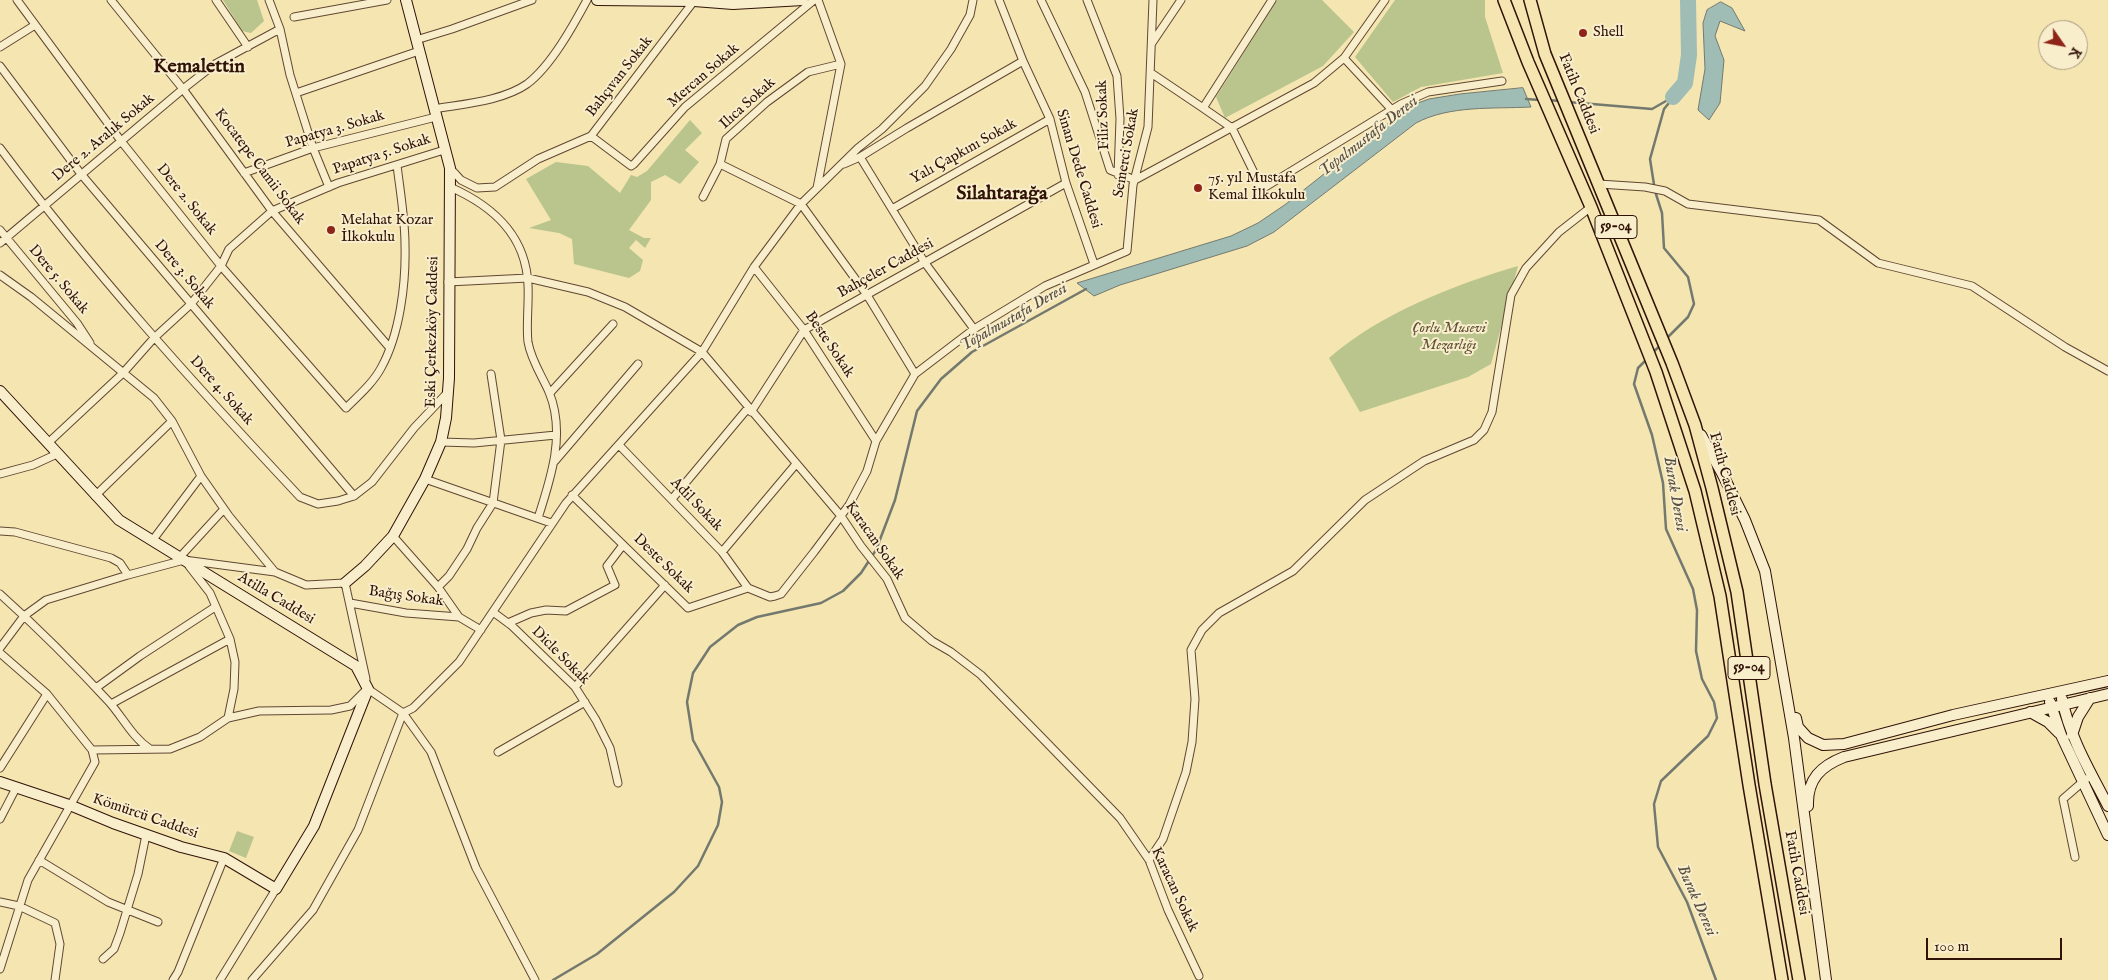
<!DOCTYPE html>
<meta charset="utf-8">
<style>
body{margin:0}
#map{position:relative;width:2108px;height:980px;overflow:hidden;background:#f4e5b1;font-family:"IM FELL English",serif}
canvas{display:block}
.north{position:absolute;left:2038px;top:20px;width:50px;height:50px;box-sizing:border-box;background:#f8eecc;border:1px solid #a8967d;border-radius:50%;rotate:123deg;font-size:14px;font-weight:700;line-height:20px;text-align:center;color:#301207}
.north::after{content:'';display:block;margin:auto;width:18px;height:22px;background:#8f2418;clip-path:polygon(50% 0,100% 100%,50% 72%,0 100%)}
.scale{position:absolute;left:1926px;top:938px;width:136px;height:22px;box-sizing:border-box;border:2px solid #301207;border-top:0;padding-left:6px;font-size:15px;line-height:18px;white-space:nowrap;color:#301207;-webkit-text-stroke:4px #f8eecc;paint-order:stroke}
</style>
<div id="map">
<canvas width="2108" height="980"></canvas>
<div class="north">K</div>
<div class="scale">100 m</div>
</div>
<script>
const context = document.querySelector('canvas').getContext('2d');
context.lineJoin = 'round';
function paint(path, color) { context.fillStyle = color; context.fill(path, 'evenodd'); }
function trace(path, color, width, dash) { context.strokeStyle = color; context.lineWidth = width; context.lineCap = dash ? 'butt' : 'round'; context.setLineDash(dash || []); context.stroke(path); }
function label(font, color, halo, rows, align = 'center') {
  context.font = font + ' "IM FELL English",serif'; context.lineWidth = 4; context.setLineDash([]); context.textBaseline = 'middle'; context.strokeStyle = halo; context.fillStyle = color; for (const [text, x, y, turn = 0] of rows) {
    context.save(); context.translate(x, y); context.rotate((+turn || 0) * Math.PI / 180); context.textAlign = isNaN(turn) ? turn : align; if (halo) context.strokeText(text, 0, 0); context.fillText(text, 0, 0); context.restore();
  }
}
paint(new Path2D(`
 M 223,0 L 257,0 L 264,21 L 251,33 L 242,31 Z
 M 1277,0 L 1322,0 L 1354,32 L 1323,66 L 1225,118 L 1216,97 Z
 M 1395,0 L 1485,0 L 1485,17 L 1503,73 L 1421,87 L 1393,102 L 1355,57 Z
 M 690,120 L 702,133 L 685,150 L 699,162 L 680,184 L 665,175 L 651,182 L 651,200 L 629,230 L 644,238 L 651,238 L 645,248 L 636,240 L 629,248 L 643,260 L 640,271 L 629,278 L 574,264 L 572,239 L 559,233 L 529,228 L 551,220 L 526,179 L 556,162 L 588,166 L 620,193 L 631,175 L 637,177 L 647,171 Z
 M 1518,266 L 1491,364 L 1468,377 L 1360,412 L 1329,358 C 1379,314 1456,284 1518,266 Z
 M 237,831 L 254,837 L 246,858 L 229,851 Z`), '#b9c58d');
const water = new Path2D(`
 M 1721,2 L 1732,8 L 1745,31 L 1720,21 L 1715,36 L 1724,60 L 1720,103 L 1709,120 L 1698,110 L 1705,69 L 1703,23 L 1707,10 Z
 M 1523,88 L 1531,107 C 1493,109 1450,105 1416,123 L 1274,232 L 1247,246 L 1120,285 L 1094,296 L 1077,283 L 1231,236 L 1258,223 L 1286,204 L 1391,121 L 1415,104 L 1429,99 L 1460,94 Z`);
paint(water, '#9fbdb5');
trace(water, '#73796f', 1);
trace(new Path2D(`
 M 1526,99 L 1540,100
 M 1548,100 L 1560,101
 M 1568,102 L 1652,109 L 1673,97
 M 1666,339 L 1688,317 L 1694,304 L 1688,277 L 1664,248 L 1662,213 L 1655,191 L 1650,159 L 1664,109 L 1673,98
 M 1652,353 L 1661,345
 M 1647,359 L 1638,368 L 1634,384 L 1652,435 L 1663,483 L 1666,529 L 1693,589 L 1697,610 L 1696,651 L 1702,679 L 1714,702 L 1717,718 L 1708,736 L 1661,781 L 1654,804 L 1658,847 L 1687,902 L 1716,980
 M 553,980 L 597,954 L 674,892 L 698,866 L 718,825 L 722,802 L 719,787 L 693,740 L 687,702 L 693,673 L 710,647 L 738,625 L 757,617 L 821,603 L 843,591 L 861,573 L 876,550 L 895,500 L 917,411 L 941,379 L 972,352 L 1086,289`), '#73796f', 2.5);
trace(new Path2D(`
 M 1673,97 L 1685,83 L 1689,55 L 1688,0`), '#9fbdb5', 16);
const street = new Path2D(`
 M 17,0 L 121,141 L 221,266 L 346,408 C 359,395 373,383 381,368 C 400,334 406,283 405,245 C 405,218 400,191 397,165
 M 111,0 L 183,89 L 272,211 L 389,347
 M 216,0 L 248,47
 M 269,0 L 280,29 L 290,75 L 313,148 L 329,187
 M 999,0 L 1023,61 L 1050,119 L 1066,183 L 1094,264
 M 1041,0 L 1085,92 L 1110,170 L 1135,180 L 1314,83 L 1344,58 L 1385,0
 M 1087,0 L 1117,76 L 1120,119 L 1118,175
 M 294,17 L 387,0
 M 416,40 L 452,29 L 532,0
 M 1152,43 L 1181,0
 M 0,47 L 35,25
 M 1344,58 L 1392,110
 M 0,66 L 81,174 L 354,496
 M 1151,73 L 1203,108 L 1272,0
 M 296,93 L 419,51
 M 1203,108 L 1232,128 L 1262,189 L 1401,104 L 1428,92 L 1502,81
 M 434,109 C 462,104 503,101 527,84 C 551,66 573,26 587,0
 M 591,136 L 631,166 L 634,164 L 685,107 L 814,0
 M 0,148 C 92,271 195,385 300,497 L 318,504 L 338,501 L 354,496 L 372,482 L 414,428 L 448,392
 M 860,157 L 925,263 L 974,329
 M 720,164 L 801,204 L 867,295 L 915,374
 M 844,164 L 860,157 L 907,128 L 1023,61
 M 450,168 L 461,180 L 477,188 L 495,187 L 538,159 L 591,136 L 694,1
 M 244,173 L 313,148 L 436,117
 M 1599,184 L 1645,187 L 1665,191 L 1688,204 L 1819,220 L 1878,263 L 1972,286 L 2065,347 L 2108,371
 M 450,187 C 493,206 526,235 528,285 C 529,304 526,324 528,342 C 531,360 542,376 549,392 C 566,433 551,478 538,518
 M 817,188 L 841,64 L 818,0
 M 703,197 L 720,164 L 726,139 L 767,102 L 808,72 L 841,64
 M 892,209 L 1050,119
 M 0,230 L 77,323 L 90,343
 M 0,243 L 183,89 L 215,64 L 280,29
 M 754,267 L 804,330 L 876,441
 M 0,275 L 31,297 L 154,398 L 172,421 L 201,476 L 229,516 L 275,572 L 306,585 L 345,583 L 366,679
 M 448,282 L 528,278 L 588,292 L 625,307 L 702,352 L 841,516 L 861,546 L 887,579 L 905,618 L 932,641 L 951,652 L 981,675 L 1120,818 L 1149,860 L 1168,910 L 1199,976
 M 550,393 L 613,324
 M 751,412 L 804,330 L 1066,183
 M 441,442 L 474,443 L 556,435
 M 48,443 L 123,373 L 154,338 L 191,304 L 221,266 L 229,249 L 272,211 L 338,183 L 444,150
 M 619,445 L 722,552 L 748,588 L 770,597 L 775,596 L 781,594 L 814,552 L 849,505 L 867,471 L 876,441 L 915,374 L 974,329 L 1045,286 L 1127,251 L 1133,185 L 1148,127 L 1153,0
 M 555,461 L 638,364
 M 0,474 L 33,465 L 57,454
 M 425,479 L 551,523
 M 572,495 L 688,608 L 748,588
 M 95,496 L 172,421
 M 672,499 L 748,408
 M 0,531 L 15,532 L 111,558 L 120,563 L 128,575
 M 393,536 L 438,587 L 459,617 L 481,630
 M 152,541 L 201,476
 M 722,552 L 796,464
 M 180,557 L 224,509
 M 189,566 L 210,593 L 230,639 L 235,662 L 234,689 L 228,718
 M 438,587 L 449,576 L 467,549 L 477,528 L 493,503 L 501,440 L 491,374
 M 0,594 C 38,628 75,665 110,703 C 123,718 133,738 150,749
 M 350,603 L 406,613 L 459,617
 M 493,612 L 512,626 L 575,687 L 596,720 L 610,748 L 618,783
 M 508,623 L 531,613 L 546,610 L 566,611 L 615,585 L 607,566 L 623,545
 M 0,648 L 24,616 L 46,600 L 128,575 L 184,560 L 275,572
 M 0,653 L 47,694 L 92,750 L 95,762 L 28,880 L 0,969
 M 575,687 L 665,585
 M 96,688 L 140,656 L 215,607
 M 368,689 L 403,713 L 413,708 L 459,662 L 566,503 L 702,352 L 754,267 L 801,204 L 858,148 L 882,129 L 925,86 L 951,49 L 970,15 L 973,0
 M 111,704 L 230,639
 M 92,750 L 170,749 L 200,737 L 228,718 L 259,711 L 331,710 L 350,706 L 366,690
 M 498,752 L 585,702
 M 0,768 L 47,694
 M 0,819 L 16,788
 M 2075,857 L 2063,799 L 2086,779
 M 39,860 L 108,902 L 158,922
 M 1149,860 L 1163,839 L 1186,772 L 1192,742 L 1195,699 L 1191,650 L 1202,630 L 1219,613 L 1293,571 L 1365,500 L 1424,461 L 1474,440 L 1484,430 L 1492,412 L 1511,295 L 1526,268 L 1559,232 L 1591,207
 M 0,902 L 19,906 L 55,923 L 60,944 L 55,980
 M 103,959 L 114,949 L 120,933 L 138,874 L 146,835
 M 173,980 L 178,972 L 224,858
 M 220,980 L 276,889
 M 252,980 L 313,910 L 358,830 L 403,713 L 431,752 L 476,868 L 535,980`);
const secondary = new Path2D(`
 M 597,0 L 694,1 L 733,4 L 803,0
 M 0,391 L 119,520 L 356,666 L 368,689 L 314,826 L 276,889 L 224,858 L 181,847 L 113,823 L 72,806 L 0,782
 M 1701,435 L 1722,473 L 1745,520 L 1765,571 L 1794,738 L 1826,980
 M 345,583 L 365,566 L 393,536 L 425,479 L 441,442 L 446,418 L 449,378 L 450,168 L 406,0
 M 2062,699 C 2070,738 2090,771 2108,806
 M 2050,702 L 2061,735 L 2108,835
 M 2030,712 L 2048,722 L 2059,733
 M 1796,718 L 1798,727 L 1808,738 L 1823,745 L 1844,744 L 1953,715 L 2108,681
 M 2072,735 L 2078,717 L 2090,698
 M 1808,806 C 1807,779 1821,766 1844,757 L 2108,694`);
const primary = new Path2D(`
 M 1504,0 L 1528,62 L 1591,207 L 1656,372 L 1695,491 L 1720,596 L 1749,785 L 1782,980
 M 1530,0 L 1545,54 L 1672,363 L 1695,425 L 1712,488 L 1737,592 L 1765,784 L 1799,980`);
trace(street, '#614732', 9);
trace(secondary, '#301207', 12);
trace(primary, '#301207', 14);
trace(street, '#f8eecc', 7);
trace(secondary, '#f8eecc', 10);
trace(primary, '#f4e5b1', 11);
for (const [x, y, r, color] of [
 [1583,33,5,"#8f2418"],
 [1198,188,5,"#8f2418"],
 [331,230,5,"#8f2418"]
]) { const dot = new Path2D(); dot.arc(x, y, r, 0, 2 * Math.PI); context.fillStyle = color; context.fill(dot); trace(dot, '#f8eecc', 2); }
for (const [x, y, w] of [
 [1616,227,42],
 [1749,668,42]
]) { const box = new Path2D(); box.roundRect(x - w / 2, y - 11.5, w, 23, 4); context.fillStyle = '#f8eecc'; context.fill(box); trace(box, '#301207', 1); }
label('bold 14px', '#301207', null, [
 ["59-04",1616,227],
 ["59-04",1749,668]
]);
label('15px', '#301207', '#f8eecc', [
 ["Shell",1593,33],
 ["75. yıl Mustafa",1208,179],
 ["Kemal İlkokulu",1208,196],
 ["Melahat Kozar",341,221],
 ["İlkokulu",341,238]
], 'left');
label('15px', '#301207', '#f8eecc', [
 ["Mercan Sokak",704,76,-41],
 ["Bahçıvan Sokak",620,77,-52],
 ["Fatih Caddesi",1578,94,68],
 ["Ilıca Sokak",748,104,-42],
 ["Filiz Sokak",1104,115,-92],
 ["Papatya 3. Sokak",335,130,-16],
 ["Dere 2. Aralık Sokak",104,138,-40],
 ["Yalı Çapkını Sokak",964,152,-29],
 ["Semerci Sokak",1127,153,-80],
 ["Papatya 5. Sokak",382,155,-18],
 ["Kocatepe Camii Sokak",259,167,53],
 ["Sinan Dede Caddesi",1078,169,73],
 ["Dere 2. Sokak",186,200,51],
 ["Bahçeler Caddesi",886,269,-29],
 ["Dere 3. Sokak",184,275,50],
 ["Dere 5. Sokak",58,280,50],
 ["Eski Çerkezköy Caddesi",433,332,-89],
 ["Beste Sokak",829,345,56],
 ["Dere 4. Sokak",221,391,48],
 ["Fatih Caddesi",1724,474,75],
 ["Adil Sokak",696,505,46],
 ["Karacan Sokak",874,541,55],
 ["Deste Sokak",663,564,44],
 ["Bağış Sokak",406,597,8],
 ["Atilla Caddesi",276,599,31],
 ["Dicle Sokak",560,656,45],
 ["Kömürcü Caddesi",145,817,19],
 ["Fatih Caddesi",1796,873,80],
 ["Karacan Sokak",1174,890,65]
]);
label('italic 15px', '#605136', '#f8eecc', [
 ["Çorlu Musevi",1449,329],
 ["Mezarlığı",1449,346]
]);
label('italic 16px', '#574e44', '#f8eecc', [
 ["Topalmustafa Deresi",1369,137,-38],
 ["Topalmustafa Deresi",1014,318,-30],
 ["Burak Deresi",1674,494,80],
 ["Burak Deresi",1696,901,66]
]);
label('bold 20px', '#301207', '#f8eecc', [
 ["Kemalettin",199,68],
 ["Silahtarağa",1002,195]
]);
</script>
